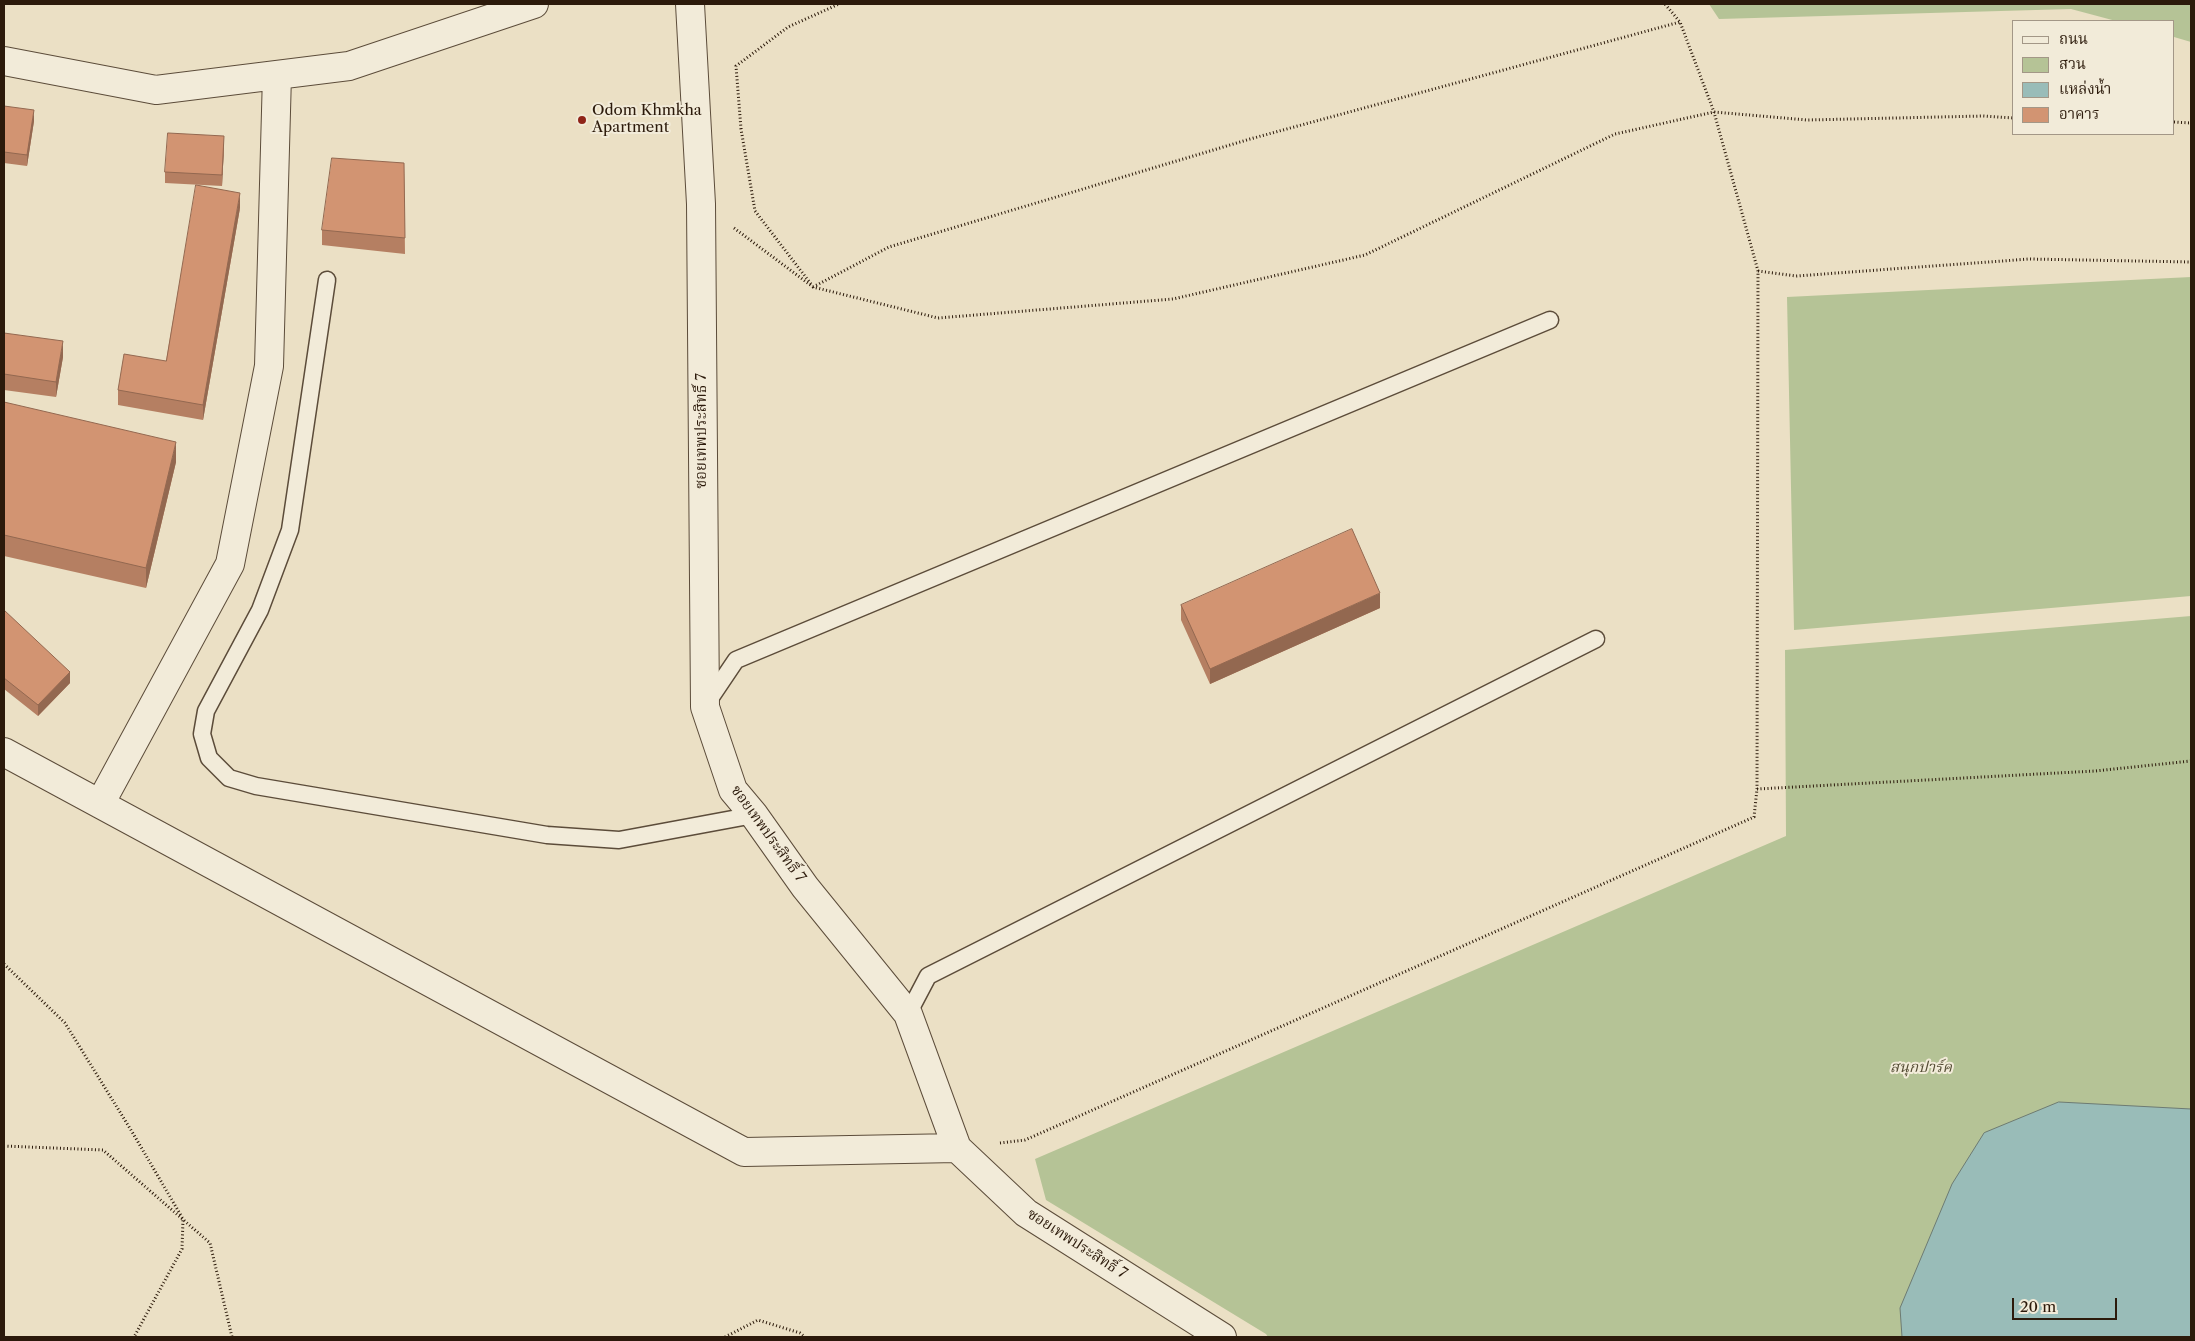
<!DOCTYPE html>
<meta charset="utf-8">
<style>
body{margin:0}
#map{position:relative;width:2195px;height:1341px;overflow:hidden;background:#ebe0c5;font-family:"Libre Caslon Text","Noto Serif Thai",serif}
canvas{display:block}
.frame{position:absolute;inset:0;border:5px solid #2c1a0b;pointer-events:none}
.legend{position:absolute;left:2012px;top:20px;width:162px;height:115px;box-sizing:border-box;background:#f2ebd9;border:1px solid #a39787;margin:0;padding:6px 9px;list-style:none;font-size:15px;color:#2c1a0b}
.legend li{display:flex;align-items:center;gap:10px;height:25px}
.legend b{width:25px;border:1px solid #a39787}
.scale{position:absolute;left:2012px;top:1298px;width:105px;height:22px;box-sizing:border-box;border:2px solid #2c1a0b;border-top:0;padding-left:6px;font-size:15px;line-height:18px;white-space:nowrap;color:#2c1a0b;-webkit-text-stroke:4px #f2ebd9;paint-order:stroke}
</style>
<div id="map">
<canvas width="2195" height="1341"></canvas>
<div class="frame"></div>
<ul class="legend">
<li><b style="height:6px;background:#f2ebd9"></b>ถนน</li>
<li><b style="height:14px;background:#b5c396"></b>สวน</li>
<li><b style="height:14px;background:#99bcb8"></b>แหล่งน้ำ</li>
<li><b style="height:14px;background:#d29472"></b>อาคาร</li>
</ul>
<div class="scale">20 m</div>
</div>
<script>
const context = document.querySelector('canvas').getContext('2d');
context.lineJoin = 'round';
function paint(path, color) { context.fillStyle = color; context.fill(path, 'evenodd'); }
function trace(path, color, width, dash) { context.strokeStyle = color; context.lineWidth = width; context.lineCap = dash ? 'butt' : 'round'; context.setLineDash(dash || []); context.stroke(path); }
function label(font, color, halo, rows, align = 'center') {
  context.font = font + ' "Libre Caslon Text","Noto Serif Thai",serif'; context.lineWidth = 4; context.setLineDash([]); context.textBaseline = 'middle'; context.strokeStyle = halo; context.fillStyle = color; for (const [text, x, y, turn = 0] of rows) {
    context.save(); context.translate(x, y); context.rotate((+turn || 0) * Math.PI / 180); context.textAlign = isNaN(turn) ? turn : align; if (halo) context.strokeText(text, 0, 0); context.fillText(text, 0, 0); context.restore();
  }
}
paint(new Path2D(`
 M 1709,4 L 2191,4 L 2191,42 L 2174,37 L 2174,21 L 2116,21 L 2071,9 L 1719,19 Z
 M 2191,277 L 2191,596 L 1794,630 L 1787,297 Z
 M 2191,616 L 2191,1337 L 1268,1337 L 1266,1334 L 1046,1200 L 1035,1159 L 1786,836 L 1785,650 Z`), '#b5c396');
const water = new Path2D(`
 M 2059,1102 L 2191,1109 L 2191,1337 L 1902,1337 L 1900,1308 L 1952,1184 L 1984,1133 Z`);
paint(water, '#99bcb8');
trace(water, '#6d7b73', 1);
const lane = new Path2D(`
 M 327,280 L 290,530 L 260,610 L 206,711 L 202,734 L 209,758 L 229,778 L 256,786 L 547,835 L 619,840 L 754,815
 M 707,703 L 736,660 L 1550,320
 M 908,1014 L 928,976 L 1596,639`);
const street = new Path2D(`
 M 690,4 L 701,204 L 705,707 L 733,790 L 754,815 L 805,887 L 908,1014 L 957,1148 L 1026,1213 L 1222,1337
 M 4,61 L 156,90 L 349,66 L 534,4
 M 4,752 L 744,1152 L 957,1148
 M 100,804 L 230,564 L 269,366 L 277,75`);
trace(lane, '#5c4c3a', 19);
trace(street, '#5c4c3a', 30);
trace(new Path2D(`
 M 2174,122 L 2191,123
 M 734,228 L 813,287 L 938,318 L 1173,299 L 1365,255 L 1615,134 L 1714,112 L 1807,120 L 1983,116 L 2014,118
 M 1758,271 L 1796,276 L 2029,259 L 2191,262
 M 811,284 L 755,211 L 741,129 L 736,66 L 788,27 L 839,4
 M 813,287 L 889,247 L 1250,139 L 1680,22
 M 1757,789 L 2095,771 L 2191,761
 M 4,964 L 65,1023 L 131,1130 L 183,1219 L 182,1249 L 134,1337
 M 1000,1143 L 1025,1140 L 1754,817 L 1757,789 L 1758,271 L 1714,112 L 1680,22 L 1665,4
 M 4,1146 L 103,1150 L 210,1243 L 232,1337
 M 725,1337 L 758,1320 L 800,1333 L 805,1337`), '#2c1a0b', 3, [1, 2.5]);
trace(lane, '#f2ebd9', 16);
trace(street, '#f2ebd9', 28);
paint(new Path2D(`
 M 4,106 L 34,121 L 27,166 L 4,163 Z
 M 224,147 L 222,186 L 165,183 L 165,172 Z
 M 404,163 L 405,254 L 322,245 L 322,230 Z
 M 240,208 L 203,420 L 118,405 L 118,390 L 166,361 Z
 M 4,333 L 63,357 L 56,397 L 4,390 Z
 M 4,402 L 176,462 L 146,588 L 4,556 Z
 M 1181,605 L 1380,608 L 1210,684 L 1181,620 Z
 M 4,612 L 70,683 L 38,716 L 4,689 Z`), '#b57f62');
paint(new Path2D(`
 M 34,110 L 34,121 L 27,166 L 27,155 Z
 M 224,136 L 224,147 L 222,186 L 222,175 Z
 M 240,193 L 240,208 L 203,420 L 203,405 Z
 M 63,341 L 63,357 L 56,397 L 56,382 Z
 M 176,442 L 176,462 L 146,588 L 146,568 Z
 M 1380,593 L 1380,608 L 1210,684 L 1210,669 Z
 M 70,672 L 70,683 L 38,716 L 38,705 Z`), '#936850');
const building = new Path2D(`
 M 4,106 L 34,110 L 27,155 L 4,152 Z
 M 168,133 L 224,136 L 222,175 L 165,172 Z
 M 332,158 L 404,163 L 405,238 L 322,230 Z
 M 196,185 L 240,193 L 203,405 L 118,390 L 124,354 L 166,361 Z
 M 4,333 L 63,341 L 56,382 L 4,374 Z
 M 4,402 L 176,442 L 146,568 L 4,535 Z
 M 1352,529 L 1380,593 L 1210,669 L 1181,605 Z
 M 4,610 L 70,672 L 38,705 L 4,678 Z`);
paint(building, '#d29472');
trace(building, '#936850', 1);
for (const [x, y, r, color] of [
 [582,120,5,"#8f2418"]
]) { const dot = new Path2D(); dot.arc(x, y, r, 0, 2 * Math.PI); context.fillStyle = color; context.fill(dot); trace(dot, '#f2ebd9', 2); }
label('15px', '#2c1a0b', '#f2ebd9', [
 ["Odom Khmkha",592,111],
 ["Apartment",592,128]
], 'left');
label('15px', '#2c1a0b', '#f2ebd9', [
 ["ซอยเทพประสิทธิ์ 7",702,431,-90],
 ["ซอยเทพประสิทธิ์ 7",768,834,54],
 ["ซอยเทพประสิทธิ์ 7",1077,1244,33]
]);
label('italic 15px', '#554d35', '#f2ebd9', [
 ["สนุกปาร์ค",1921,1068]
]);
</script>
